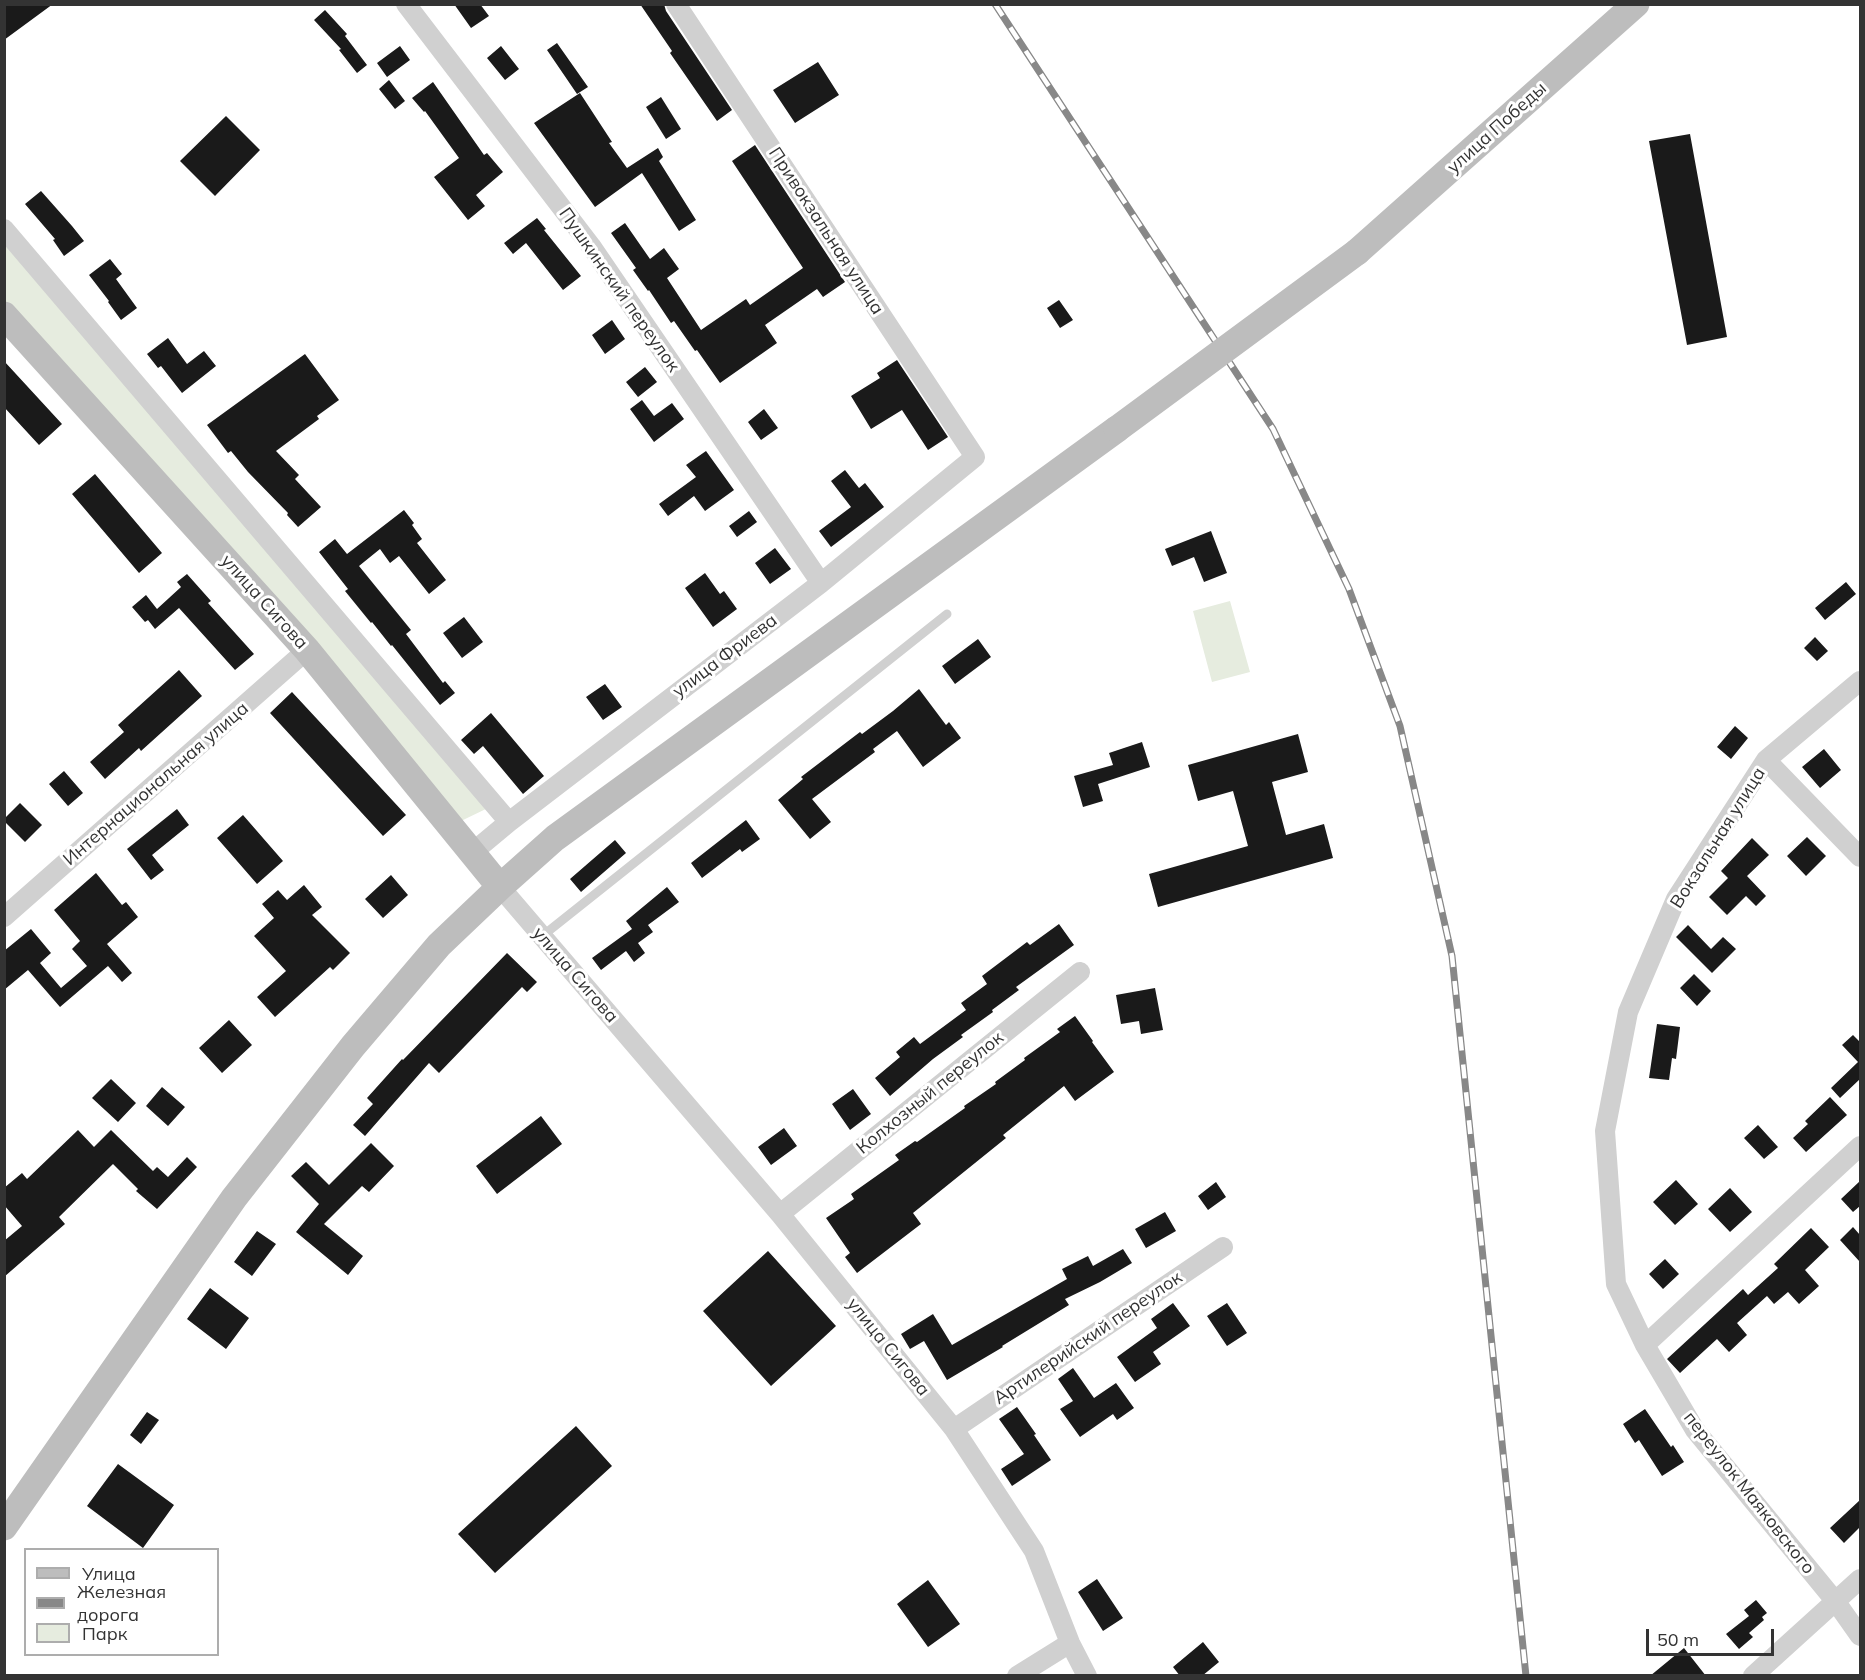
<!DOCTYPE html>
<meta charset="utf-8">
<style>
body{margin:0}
#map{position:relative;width:1865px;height:1680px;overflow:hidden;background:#fff;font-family:Mulish,sans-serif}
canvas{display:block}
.frame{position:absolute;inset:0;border:6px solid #333;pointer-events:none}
.legend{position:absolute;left:24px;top:1548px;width:195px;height:108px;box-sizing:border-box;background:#fff;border:2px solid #adadad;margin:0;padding:8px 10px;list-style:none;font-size:18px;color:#333}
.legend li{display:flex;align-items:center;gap:12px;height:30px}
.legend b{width:30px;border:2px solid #adadad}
.scale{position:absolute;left:1646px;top:1629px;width:128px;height:27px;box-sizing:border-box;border:3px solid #333;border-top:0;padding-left:8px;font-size:18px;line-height:21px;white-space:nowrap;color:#333;-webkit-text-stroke:4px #fff;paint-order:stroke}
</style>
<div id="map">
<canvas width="1865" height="1680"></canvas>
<div class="frame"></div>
<ul class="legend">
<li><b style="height:8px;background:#bdbdbd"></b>Улица</li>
<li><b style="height:8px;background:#888"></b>Железная дорога</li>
<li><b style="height:16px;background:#e6ecdf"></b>Парк</li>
</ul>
<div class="scale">50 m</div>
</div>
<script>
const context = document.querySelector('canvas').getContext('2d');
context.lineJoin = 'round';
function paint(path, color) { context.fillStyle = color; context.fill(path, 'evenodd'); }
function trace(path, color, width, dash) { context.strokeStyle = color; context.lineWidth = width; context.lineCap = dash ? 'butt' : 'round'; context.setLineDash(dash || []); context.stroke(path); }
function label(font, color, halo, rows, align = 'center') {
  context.font = font + ' Mulish,sans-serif'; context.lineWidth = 6; context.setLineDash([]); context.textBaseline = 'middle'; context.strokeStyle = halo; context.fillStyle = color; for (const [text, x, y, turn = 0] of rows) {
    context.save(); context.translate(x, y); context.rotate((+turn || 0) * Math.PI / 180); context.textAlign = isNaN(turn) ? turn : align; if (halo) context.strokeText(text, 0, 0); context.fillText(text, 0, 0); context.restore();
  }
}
paint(new Path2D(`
 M 4,240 L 490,807 L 461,821 L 5,301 Z
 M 1230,601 L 1250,672 L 1212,682 L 1193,611 Z`), '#e6ecdf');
paint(new Path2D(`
 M 4,4 L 53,4 L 4,40 Z
 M 454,4 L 480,4 L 489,16 L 471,28 Z
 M 640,4 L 664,4 L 666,11 L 732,110 L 717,121 L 670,53 L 672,51 Z
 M 325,10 L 347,34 L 345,36 L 367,65 L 357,73 L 339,50 L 341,49 L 314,20 Z
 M 557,43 L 588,87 L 577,94 L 547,50 Z
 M 400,46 L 410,60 L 387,77 L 377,63 Z
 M 501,46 L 519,69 L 505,80 L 487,58 Z
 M 818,62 L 839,95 L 795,123 L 773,90 Z
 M 389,80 L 405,101 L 395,109 L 379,89 Z
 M 433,82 L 484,155 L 487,153 L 503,172 L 476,195 L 485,206 L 468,220 L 434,177 L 459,158 L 425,111 L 424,112 L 412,98 Z
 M 580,93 L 612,142 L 609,143 L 627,168 L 658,148 L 663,157 L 659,161 L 696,220 L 679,231 L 642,173 L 595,207 L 534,123 Z
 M 661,97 L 681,129 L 666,139 L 646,107 Z
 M 226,116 L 260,150 L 215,196 L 180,161 Z
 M 1690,134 L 1727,337 L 1687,345 L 1649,141 Z
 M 755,145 L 845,282 L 823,297 L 817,289 L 765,325 L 777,343 L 720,383 L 697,350 L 695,351 L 674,321 L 671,323 L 649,290 L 648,291 L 633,270 L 636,268 L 611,233 L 625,223 L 650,259 L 664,248 L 679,269 L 667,278 L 701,330 L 746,299 L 750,305 L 803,268 L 732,161 Z
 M 41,191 L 72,226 L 84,241 L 64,256 L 53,240 L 55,239 L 25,204 Z
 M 537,218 L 546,229 L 544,230 L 581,276 L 563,290 L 526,243 L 513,254 L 504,243 Z
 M 110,259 L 122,274 L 116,279 L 137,308 L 121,320 L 108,302 L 109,301 L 89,275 Z
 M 1059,300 L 1073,320 L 1060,328 L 1047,308 Z
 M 612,320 L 625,339 L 605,354 L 592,335 Z
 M 168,338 L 187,364 L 204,351 L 216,366 L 182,393 L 161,366 L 158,368 L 147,354 Z
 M 305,354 L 339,400 L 317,416 L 319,419 L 276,451 L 299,475 L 295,479 L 321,507 L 298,527 L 287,515 L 288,513 L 248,472 L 231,451 L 228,453 L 207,425 Z
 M 897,360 L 948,437 L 928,450 L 902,410 L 871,429 L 851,396 L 880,378 L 877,373 Z
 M 4,361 L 62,424 L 39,445 L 4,407 Z
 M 645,367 L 657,382 L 638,397 L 626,382 Z
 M 642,400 L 654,416 L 672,403 L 684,419 L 654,442 L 630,409 Z
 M 764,409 L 778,428 L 761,440 L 748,422 Z
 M 706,451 L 734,490 L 705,511 L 694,496 L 668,516 L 659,504 L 696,477 L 686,465 Z
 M 845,470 L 859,488 L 865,483 L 884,507 L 831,547 L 819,531 L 851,507 L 831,481 Z
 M 95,474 L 162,553 L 139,573 L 72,494 Z
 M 404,510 L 414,523 L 412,525 L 422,539 L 417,543 L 446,580 L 429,594 L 399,556 L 390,563 L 380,549 L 359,566 L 411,630 L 406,634 L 443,683 L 445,681 L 455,693 L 440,705 L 392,645 L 391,646 L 372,622 L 371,623 L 345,591 L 348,589 L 319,552 L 335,539 L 347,554 Z
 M 749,511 L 757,522 L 737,537 L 729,526 Z
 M 1211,531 L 1227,573 L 1204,582 L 1194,557 L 1172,566 L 1165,549 Z
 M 775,548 L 791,569 L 770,584 L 755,563 Z
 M 705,573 L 720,594 L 724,591 L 737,609 L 713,627 L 685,588 Z
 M 187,574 L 211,601 L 208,603 L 254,654 L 235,670 L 179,608 L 155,629 L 148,620 L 145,622 L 132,607 L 146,595 L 157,609 L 181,587 L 177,582 Z
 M 1846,582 L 1856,594 L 1825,620 L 1815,608 Z
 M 464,617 L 483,642 L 462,658 L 443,633 Z
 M 1815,637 L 1828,651 L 1817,661 L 1804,648 Z
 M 978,639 L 991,657 L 955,684 L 942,666 Z
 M 179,670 L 202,696 L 141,751 L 139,748 L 105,779 L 90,762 L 124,732 L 118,725 Z
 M 605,684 L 622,707 L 603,720 L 586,697 Z
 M 919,689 L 946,725 L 949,722 L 961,738 L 923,767 L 897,731 L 873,749 L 875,752 L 812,799 L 831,822 L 810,839 L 778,800 L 803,779 L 801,777 L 860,732 L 862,734 L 893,711 Z
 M 292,692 L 406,815 L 383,836 L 270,713 Z
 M 491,713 L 544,776 L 523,794 L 483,746 L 474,754 L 461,740 Z
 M 1735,726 L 1748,738 L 1731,759 L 1717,747 Z
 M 1298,734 L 1308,772 L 1272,782 L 1286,835 L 1324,824 L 1333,858 L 1158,907 L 1149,874 L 1248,846 L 1233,791 L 1198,801 L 1188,765 Z
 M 1142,742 L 1150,767 L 1098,784 L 1103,801 L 1083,807 L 1074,776 L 1113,765 L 1109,753 Z
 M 1824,749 L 1841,770 L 1820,788 L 1802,767 Z
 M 64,771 L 83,793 L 68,806 L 49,784 Z
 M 20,803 L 42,825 L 25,842 L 4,821 L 4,819 Z
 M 177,809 L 189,825 L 152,855 L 164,870 L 151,880 L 127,849 Z
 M 243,815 L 283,861 L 257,884 L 217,838 Z
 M 746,820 L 760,839 L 742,852 L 740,849 L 702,878 L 691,863 Z
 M 1807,837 L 1826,856 L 1806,876 L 1787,856 Z
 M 1752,838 L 1769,855 L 1747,876 L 1766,896 L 1756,906 L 1746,896 L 1727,915 L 1709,897 L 1728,878 L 1721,871 Z
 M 615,840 L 626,853 L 581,892 L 570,879 Z
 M 96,873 L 122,905 L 126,902 L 138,917 L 107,944 L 132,973 L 122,982 L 108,966 L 60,1007 L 28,970 L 4,990 L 4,951 L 31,929 L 51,953 L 40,963 L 61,988 L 87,966 L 72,949 L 80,941 L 54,910 Z
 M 391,875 L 408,895 L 383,918 L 365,899 Z
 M 304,885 L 322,907 L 312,915 L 350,953 L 333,970 L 330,967 L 275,1017 L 257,997 L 286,971 L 254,936 L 274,918 L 262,904 L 278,890 L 287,900 Z
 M 667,887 L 679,902 L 648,925 L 653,932 L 638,943 L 645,953 L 634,962 L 626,951 L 601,970 L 592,958 L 632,929 L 626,921 Z
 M 1059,924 L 1074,945 L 1016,987 L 1019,990 L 992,1010 L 993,1012 L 961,1035 L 963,1037 L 933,1059 L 890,1096 L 875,1078 L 900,1057 L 896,1052 L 914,1037 L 920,1044 L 966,1010 L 961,1003 L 987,984 L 982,976 L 1027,942 L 1030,945 Z
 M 1688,925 L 1711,949 L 1723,937 L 1736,949 L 1712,973 L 1676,937 Z
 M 507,953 L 537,982 L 527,992 L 522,987 L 439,1073 L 429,1063 L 365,1136 L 353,1125 L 373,1104 L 367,1098 L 402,1059 L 403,1060 Z
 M 1694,974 L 1711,991 L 1697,1006 L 1680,988 Z
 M 1155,988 L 1163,1030 L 1141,1034 L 1139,1021 L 1121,1024 L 1116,995 Z
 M 1075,1016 L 1093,1041 L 1092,1042 L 1114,1072 L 1075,1101 L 1064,1086 L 1003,1135 L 1006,1138 L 913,1213 L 921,1224 L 857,1273 L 845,1257 L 850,1253 L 826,1218 L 854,1199 L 851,1194 L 899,1160 L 895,1155 L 915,1141 L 917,1142 L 965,1108 L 964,1106 L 996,1084 L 995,1082 L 1025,1060 L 1024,1058 L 1060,1032 L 1057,1029 Z
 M 229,1020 L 252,1045 L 222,1073 L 199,1048 Z
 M 1657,1024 L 1680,1027 L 1676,1059 L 1672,1058 L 1669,1080 L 1649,1078 Z
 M 1853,1035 L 1860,1042 L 1860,1079 L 1840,1098 L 1831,1088 L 1858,1062 L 1842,1045 Z
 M 111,1079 L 136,1103 L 118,1122 L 92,1098 Z
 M 162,1087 L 185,1107 L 168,1126 L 146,1106 Z
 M 853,1089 L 871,1114 L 850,1130 L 832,1104 Z
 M 1830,1097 L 1847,1115 L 1806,1152 L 1793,1138 L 1808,1124 L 1805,1121 Z
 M 541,1116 L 562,1144 L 497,1194 L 476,1166 Z
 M 1758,1125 L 1778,1147 L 1764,1159 L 1744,1138 Z
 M 784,1128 L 797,1146 L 771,1165 L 758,1147 Z
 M 78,1130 L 94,1147 L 111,1130 L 153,1171 L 157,1167 L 168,1177 L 187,1157 L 197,1167 L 157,1209 L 136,1191 L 138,1189 L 113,1164 L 59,1217 L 65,1224 L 4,1277 L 4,1241 L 22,1226 L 4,1205 L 4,1188 L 22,1173 L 27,1179 Z
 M 371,1143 L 394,1166 L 369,1192 L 362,1186 L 324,1224 L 363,1256 L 348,1275 L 296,1232 L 319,1204 L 291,1176 L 306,1162 L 329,1185 Z
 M 1676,1180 L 1698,1204 L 1675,1225 L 1653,1202 Z
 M 1860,1181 L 1860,1206 L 1853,1212 L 1841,1199 Z
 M 1216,1182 L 1226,1197 L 1208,1210 L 1198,1196 Z
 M 1730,1188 L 1752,1212 L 1730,1232 L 1708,1209 Z
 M 1165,1212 L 1176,1231 L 1146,1248 L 1135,1229 Z
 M 1853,1227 L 1860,1235 L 1860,1262 L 1840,1240 Z
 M 1811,1228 L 1829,1247 L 1805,1270 L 1819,1286 L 1799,1304 L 1788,1292 L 1774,1304 L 1767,1296 L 1737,1323 L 1747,1335 L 1729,1352 L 1717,1339 L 1680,1373 L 1667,1359 L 1743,1289 L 1748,1295 L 1778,1268 L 1774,1264 Z
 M 257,1231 L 276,1244 L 252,1276 L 234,1262 Z
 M 1123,1249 L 1132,1263 L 1100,1282 L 1065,1299 L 1069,1305 L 1002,1346 L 1003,1347 L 947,1380 L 924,1341 L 910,1349 L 901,1334 L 933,1314 L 952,1345 L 1067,1279 L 1062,1269 L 1088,1256 L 1093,1266 Z
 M 768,1251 L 836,1326 L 771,1386 L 703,1311 Z
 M 1665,1259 L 1679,1274 L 1663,1289 L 1649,1274 Z
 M 210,1288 L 249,1318 L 226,1349 L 187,1319 Z
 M 1173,1303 L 1190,1326 L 1153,1352 L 1161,1364 L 1135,1382 L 1117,1357 L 1157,1328 L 1151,1319 Z
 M 1227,1303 L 1247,1333 L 1227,1346 L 1207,1316 Z
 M 1073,1368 L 1094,1398 L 1116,1383 L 1134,1408 L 1117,1420 L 1113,1414 L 1080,1437 L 1060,1409 L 1073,1401 L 1058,1379 Z
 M 1017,1407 L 1036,1434 L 1034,1435 L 1051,1460 L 1012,1486 L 1001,1469 L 1024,1454 L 999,1419 Z
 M 1645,1409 L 1671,1447 L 1673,1445 L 1684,1462 L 1662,1476 L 1639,1440 L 1635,1443 L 1623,1424 Z
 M 147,1412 L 159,1420 L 141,1444 L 130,1435 Z
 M 576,1426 L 612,1466 L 495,1573 L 458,1534 Z
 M 118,1464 L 174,1505 L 143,1548 L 87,1506 Z
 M 1860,1500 L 1860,1527 L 1844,1543 L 1830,1528 Z
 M 1097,1579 L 1123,1618 L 1103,1631 L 1078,1592 Z
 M 928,1580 L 960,1624 L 928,1647 L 897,1604 Z
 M 1756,1600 L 1767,1613 L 1762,1617 L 1764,1620 L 1749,1633 L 1753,1637 L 1739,1649 L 1726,1634 L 1749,1616 L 1744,1610 Z
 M 1203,1642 L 1219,1662 L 1202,1676 L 1180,1676 L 1173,1667 Z
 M 1684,1648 L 1706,1676 L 1650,1676 Z`), '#1a1a1a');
trace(new Path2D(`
 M 541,937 L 947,614`), '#d0d0d0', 9);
trace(new Path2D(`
 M 406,4 L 591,246 L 821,583
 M 4,229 L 509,822
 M 1860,681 L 1766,760 L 1676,899 L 1628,1012 L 1605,1131 L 1616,1284 L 1645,1345 L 1695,1430 L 1836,1602 L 1860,1636
 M 1766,760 L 1860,857
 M 473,852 L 509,822 L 821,583 L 975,457 L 676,4
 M 500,887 L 780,1214 L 954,1429 L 1034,1551 L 1070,1643 L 1087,1676
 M 4,917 L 307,650
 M 780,1214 L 1080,972
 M 1645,1345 L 1860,1146
 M 954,1429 L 1223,1247
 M 1017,1676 L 1070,1643
 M 1753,1676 L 1860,1579`), '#d0d0d0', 20);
trace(new Path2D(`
 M 1357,252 L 1636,4
 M 4,315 L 307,650 L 500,887
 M 4,1527 L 234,1198 L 353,1046 L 439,945 L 500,887 L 555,838 L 1117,429`), '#bdbdbd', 27);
const rail = new Path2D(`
 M 995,4 L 1273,429 L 1349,589 L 1400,726 L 1452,956 L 1526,1676`);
trace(rail, '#888', 7);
trace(rail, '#fff', 4.5, [14]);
trace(new Path2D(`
 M 1117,429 L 1357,252`), '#bdbdbd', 27);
label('18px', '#333', '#fff', [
 ["улица Победы",1497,128,-42],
 ["Привокзальная улица",826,231,57],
 ["Пушкинский переулок",619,290,55],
 ["улица Сигова",264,602,48],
 ["улица Фриева",725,656,-37],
 ["Интернациональная улица",156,784,-41],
 ["Вокзальная улица",1718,838,-58],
 ["улица Сигова",575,975,49],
 ["Колхозный переулок",930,1093,-39],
 ["Артилерийский переулок",1088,1338,-34],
 ["улица Сигова",888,1347,51],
 ["переулок Маяковского",1749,1493,52]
]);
</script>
